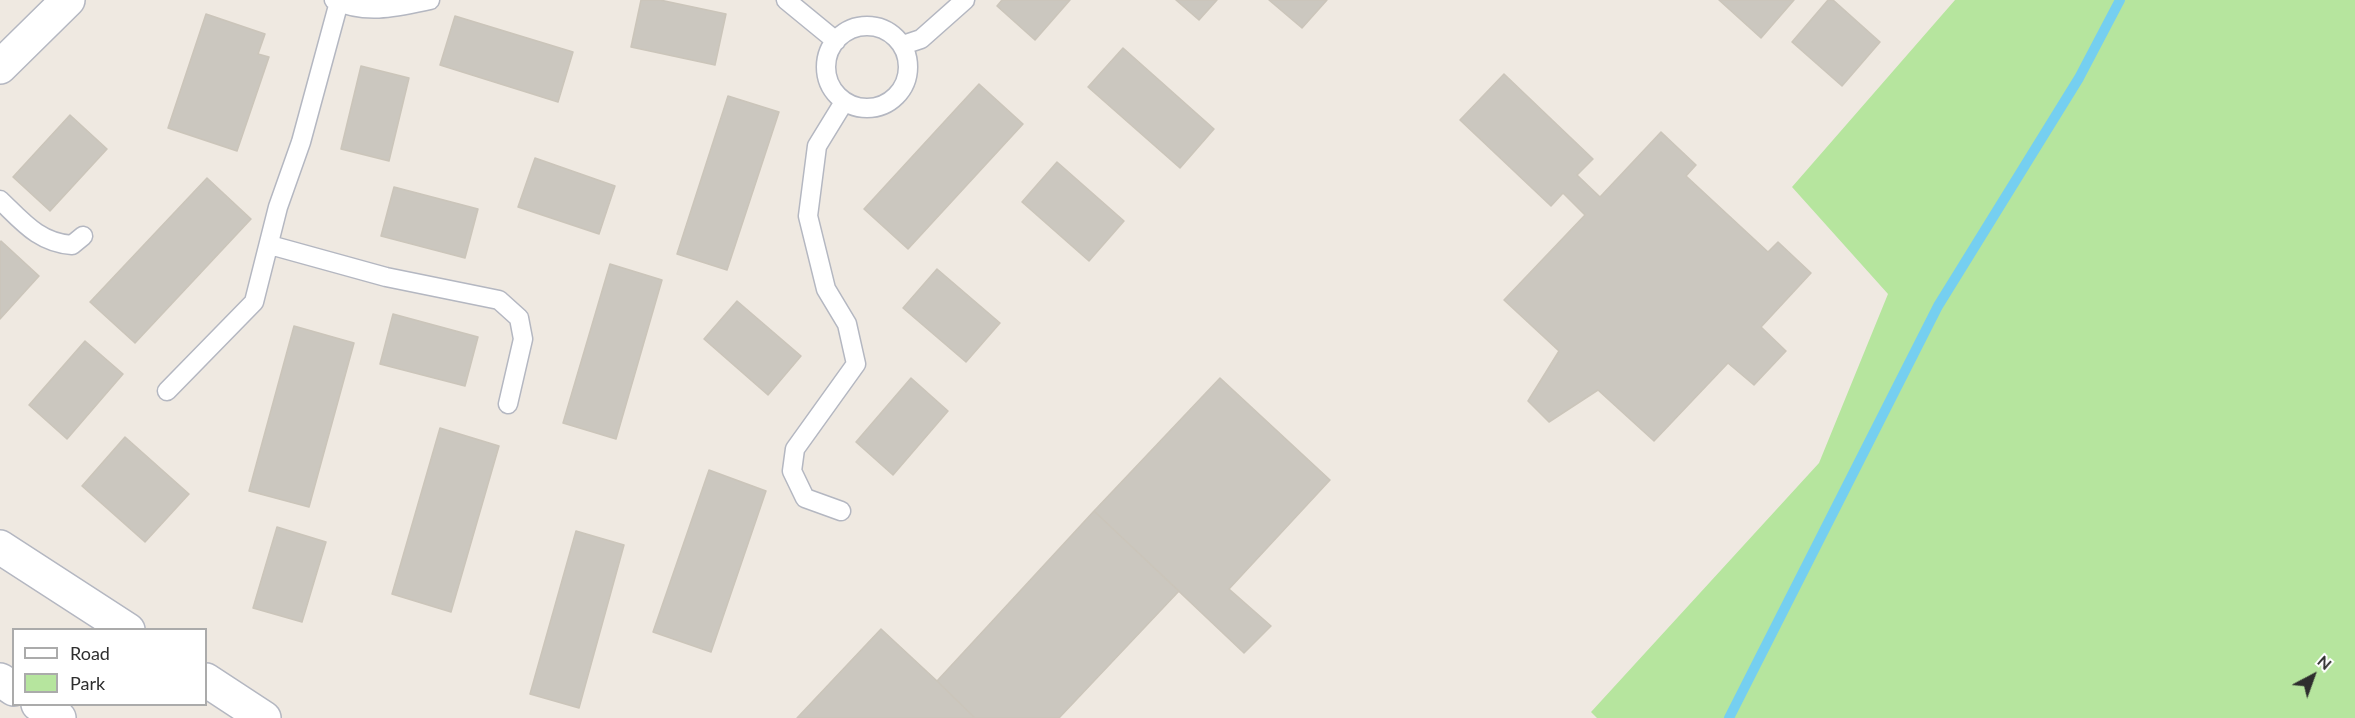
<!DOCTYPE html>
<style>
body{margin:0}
#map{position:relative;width:2355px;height:718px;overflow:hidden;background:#efe9e1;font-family:Lato,sans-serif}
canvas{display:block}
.legend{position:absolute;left:12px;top:628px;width:195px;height:78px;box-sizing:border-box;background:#fff;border:2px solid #ababab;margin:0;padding:8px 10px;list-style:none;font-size:18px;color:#2e2e2e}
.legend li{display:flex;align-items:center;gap:12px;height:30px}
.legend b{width:30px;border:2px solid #ababab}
.north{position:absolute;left:2283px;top:646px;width:60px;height:60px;-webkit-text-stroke:4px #fff;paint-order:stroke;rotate:41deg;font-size:16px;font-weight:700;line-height:24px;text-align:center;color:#2e2e2e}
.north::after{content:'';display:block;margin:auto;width:21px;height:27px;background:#2e2e2e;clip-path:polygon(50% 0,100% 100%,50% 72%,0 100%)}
</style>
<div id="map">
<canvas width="2355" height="718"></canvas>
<ul class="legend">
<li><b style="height:8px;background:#fff"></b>Road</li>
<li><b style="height:16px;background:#b6e59e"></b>Park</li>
</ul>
<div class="north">N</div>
</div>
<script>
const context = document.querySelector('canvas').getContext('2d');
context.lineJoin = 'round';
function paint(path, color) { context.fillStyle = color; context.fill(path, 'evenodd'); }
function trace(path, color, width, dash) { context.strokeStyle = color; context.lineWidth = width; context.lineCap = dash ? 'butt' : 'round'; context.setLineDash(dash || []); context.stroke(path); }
paint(new Path2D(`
 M 1955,0 L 2355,0 L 2355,718 L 1597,718 L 1591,712 L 1819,463 L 1888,294 L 1792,187 Z`), '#b6e59e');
trace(new Path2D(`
 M 1729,718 L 1938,306 L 2079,78 L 2120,0`), '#75cff0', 10);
const building = new Path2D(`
 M 641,0 L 660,0 L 726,14 L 715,65 L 631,47 Z
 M 1002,0 L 1070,0 L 1035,40 L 997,6 Z
 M 1176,0 L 1217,0 L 1199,20 Z
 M 1269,0 L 1327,0 L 1302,28 Z
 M 1719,0 L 1794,0 L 1761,38 Z
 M 1828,0 L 1833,0 L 1880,42 L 1842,86 L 1792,42 Z
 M 206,14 L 265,34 L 258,54 L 269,57 L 237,151 L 168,128 Z
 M 455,16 L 573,52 L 558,102 L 440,65 Z
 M 1123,48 L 1214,129 L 1180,168 L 1088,87 Z
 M 361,66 L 409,78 L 389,161 L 341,149 Z
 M 1504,74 L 1593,159 L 1577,175 L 1600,197 L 1661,132 L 1696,165 L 1686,176 L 1768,252 L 1778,242 L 1811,273 L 1761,327 L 1786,351 L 1754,385 L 1728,363 L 1654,441 L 1598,390 L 1549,422 L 1528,401 L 1559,351 L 1504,300 L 1585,215 L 1563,193 L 1551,206 L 1460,120 Z
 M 979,84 L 1023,124 L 908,249 L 864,209 Z
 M 728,96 L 779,112 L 727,270 L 677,254 Z
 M 70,115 L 107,149 L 50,211 L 13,177 Z
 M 535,158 L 615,186 L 599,234 L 518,207 Z
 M 1057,162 L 1124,221 L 1089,261 L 1022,202 Z
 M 207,178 L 251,219 L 135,343 L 90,302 Z
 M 394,187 L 478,209 L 465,258 L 381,236 Z
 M 1,241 L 39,276 L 0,319 L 0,242 Z
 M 610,264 L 662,280 L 616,439 L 563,423 Z
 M 937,269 L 1000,323 L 966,362 L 903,308 Z
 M 737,301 L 801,356 L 768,395 L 704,339 Z
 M 393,314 L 478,337 L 465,386 L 380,364 Z
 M 294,326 L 354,343 L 309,507 L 249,491 Z
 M 85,341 L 123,374 L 67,439 L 29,405 Z
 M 911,378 L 948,411 L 893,475 L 856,442 Z
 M 1220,378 L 1330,480 L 1229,589 L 1271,626 L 1244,653 L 1094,511 Z
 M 440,428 L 499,446 L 451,612 L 392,594 Z
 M 125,437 L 189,494 L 145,542 L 82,486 Z
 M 709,470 L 766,491 L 711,652 L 653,632 Z
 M 1094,511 L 1179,591 L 1059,718 L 975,718 L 937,681 Z
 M 277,527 L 326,542 L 302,622 L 253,608 Z
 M 576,531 L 624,545 L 579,708 L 530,694 Z
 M 881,629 L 937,681 L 975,718 L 797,718 Z`);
paint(building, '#cbc7bf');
trace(building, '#cbc5ba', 1.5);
const service = new Path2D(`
 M 334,0 C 366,15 397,7 430,0
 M 786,0 L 836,41
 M826 67a41 41 0 1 1 82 0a41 41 0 1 1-82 0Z
 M 903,45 L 921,39 L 965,0
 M 0,200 C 22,221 39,243 72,245 L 83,236
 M 270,245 L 386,277 L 499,300 L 519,318 L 523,339 L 508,404
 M 167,391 L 254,302 L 278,207 L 301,142 L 339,2
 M 841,511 L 805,498 L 792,471 L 795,449 L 856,364 L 847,324 L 826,289 L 808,216 L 817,146 L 844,102`);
const tertiary = new Path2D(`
 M 0,67 L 68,0
 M 0,547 L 128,630
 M 0,680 L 14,689
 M 206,680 L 264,718
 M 38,704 L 59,718`);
trace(service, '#b4b7c1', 21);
trace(tertiary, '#b4b7c1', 36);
trace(service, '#fff', 18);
trace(tertiary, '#fff', 33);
</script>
